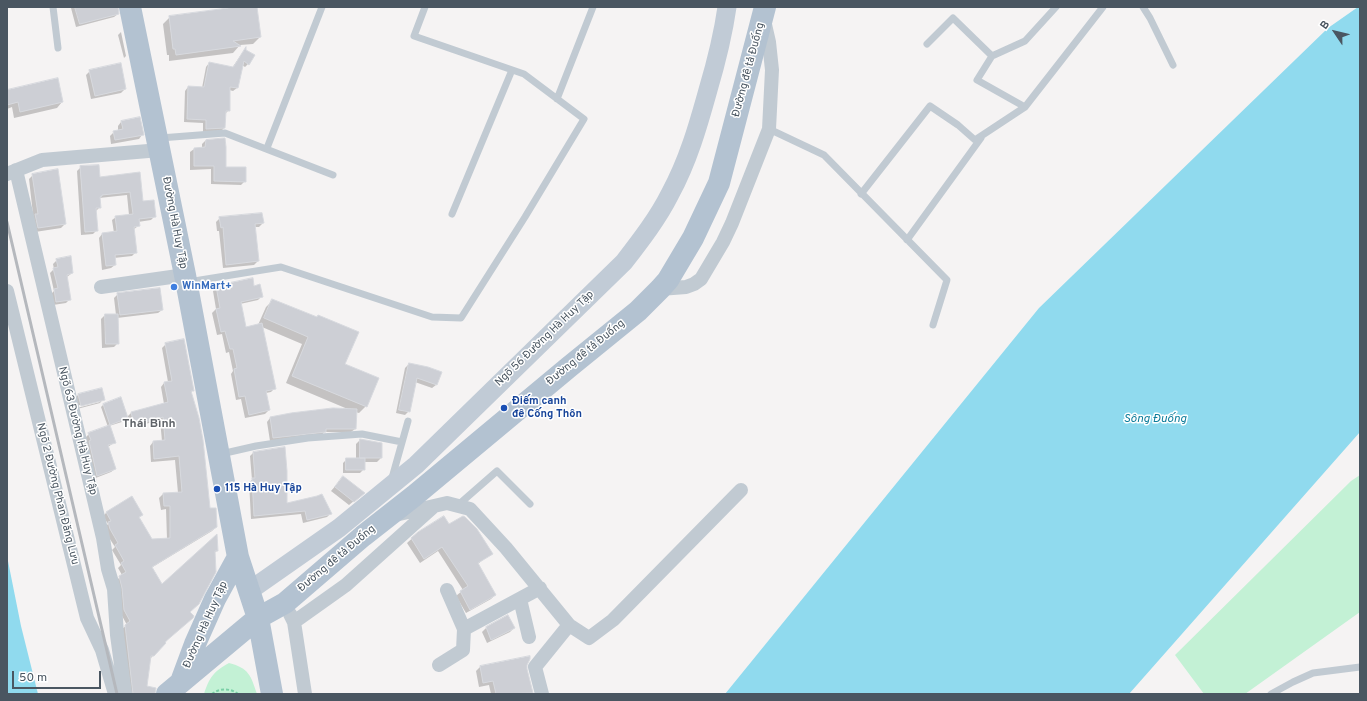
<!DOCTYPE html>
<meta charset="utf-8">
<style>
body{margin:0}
#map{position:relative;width:1367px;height:701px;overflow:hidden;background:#f5f3f3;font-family:Overpass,sans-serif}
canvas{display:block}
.frame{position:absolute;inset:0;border:8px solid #4a5661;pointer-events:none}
.north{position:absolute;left:1315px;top:12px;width:40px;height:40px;-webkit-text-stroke:3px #fff;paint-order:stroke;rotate:305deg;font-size:11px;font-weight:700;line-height:16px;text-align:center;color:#4a5661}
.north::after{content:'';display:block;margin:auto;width:14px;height:18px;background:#4a5661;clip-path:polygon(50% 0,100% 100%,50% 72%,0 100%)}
.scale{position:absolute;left:12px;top:671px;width:89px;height:18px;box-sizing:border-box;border:2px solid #4a5661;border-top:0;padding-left:5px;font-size:12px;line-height:14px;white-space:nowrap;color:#4a5661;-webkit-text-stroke:3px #fff;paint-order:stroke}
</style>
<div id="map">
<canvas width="1367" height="701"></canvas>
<div class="frame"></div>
<div class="north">B</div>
<div class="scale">50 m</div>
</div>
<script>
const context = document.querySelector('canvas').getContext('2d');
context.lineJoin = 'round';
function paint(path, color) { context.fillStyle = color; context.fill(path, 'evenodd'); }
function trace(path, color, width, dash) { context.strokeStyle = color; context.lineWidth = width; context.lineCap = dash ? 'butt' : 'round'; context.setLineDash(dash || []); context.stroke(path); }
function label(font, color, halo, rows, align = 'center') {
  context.font = font + ' Overpass,sans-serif'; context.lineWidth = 3; context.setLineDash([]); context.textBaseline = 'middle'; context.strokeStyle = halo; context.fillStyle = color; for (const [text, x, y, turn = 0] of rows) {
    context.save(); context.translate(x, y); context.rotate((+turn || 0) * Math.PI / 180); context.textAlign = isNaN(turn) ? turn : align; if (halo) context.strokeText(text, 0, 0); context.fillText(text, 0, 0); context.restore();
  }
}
paint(new Path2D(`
 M 1360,475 L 1360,612 L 1245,694 L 1204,694 L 1175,655 L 1351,481 Z
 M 229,663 C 249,668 251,676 257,694 L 204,694 C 209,678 214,671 229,663 Z`), '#c3f1d5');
paint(new Path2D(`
 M 1358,7 L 1360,7 L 1360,432 L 1129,694 L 725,694 L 1039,308 L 1328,28 Z
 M 7,556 L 21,626 L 38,694 L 7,694 Z`), '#90daee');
paint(new Path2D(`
 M 72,7 L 117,7 L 118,14 L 114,17 L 76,27 L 71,8 Z
 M 243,7 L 256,7 L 260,37 L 253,44 L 240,45 L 233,53 L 169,61 L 169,55 L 167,55 L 163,24 L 170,17 Z
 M 121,32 L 126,56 L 124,58 L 118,35 Z
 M 243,52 L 248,64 L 245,67 L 242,65 L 237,88 L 233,91 L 229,90 L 229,110 L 225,114 L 224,128 L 221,131 L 203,132 L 203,123 L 184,122 L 185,91 L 188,87 L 202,88 L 206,67 L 209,63 L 232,68 Z
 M 90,71 L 125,89 L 121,93 L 91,99 L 86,75 Z
 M 7,91 L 62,102 L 57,108 L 14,118 L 12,107 L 7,109 Z
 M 121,122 L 142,135 L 139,139 L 111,144 L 110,136 L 114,132 L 118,131 L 118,126 Z
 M 206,140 L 225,168 L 245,181 L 241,185 L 211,184 L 211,169 L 190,170 L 190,152 L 194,149 L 202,148 L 202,144 Z
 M 81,167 L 99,178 L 139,173 L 142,203 L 155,216 L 151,220 L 138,222 L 138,226 L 133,230 L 136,252 L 132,256 L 114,258 L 115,265 L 111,268 L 102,270 L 99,238 L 102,234 L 114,233 L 112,220 L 116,217 L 129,215 L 127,195 L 99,198 L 100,207 L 96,211 L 97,230 L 93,234 L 81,235 L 77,171 Z
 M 33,175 L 65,224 L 61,228 L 35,232 L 29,179 Z
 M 220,218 L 263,223 L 259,227 L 254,227 L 258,261 L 254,265 L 223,268 L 219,231 L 217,231 L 216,222 Z
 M 57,260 L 72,273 L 67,277 L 70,299 L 66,303 L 53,305 L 51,294 L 54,291 L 50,273 L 54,269 L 53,264 Z
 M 217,287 L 254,287 L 262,296 L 258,300 L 240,304 L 245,328 L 258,325 L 266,307 L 273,300 L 316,318 L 318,316 L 366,406 L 359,413 L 355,412 L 355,429 L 351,432 L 324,432 L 322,435 L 270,441 L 267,422 L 270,418 L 310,411 L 350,410 L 286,383 L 302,344 L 262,327 L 275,388 L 271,392 L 266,393 L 269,410 L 265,414 L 245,418 L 241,399 L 236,400 L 231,374 L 233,371 L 229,352 L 226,353 L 222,334 L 217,335 L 212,313 L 216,309 L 213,291 Z
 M 118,294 L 162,310 L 158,313 L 117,318 L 118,343 L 114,347 L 102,348 L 101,319 L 105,315 L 116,315 L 114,298 Z
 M 166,344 L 193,390 L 191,393 L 209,509 L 216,527 L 212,531 L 151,568 L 162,586 L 216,537 L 217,551 L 214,553 L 189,612 L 165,643 L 150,659 L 145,694 L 130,694 L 122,629 L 127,625 L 121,614 L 116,581 L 122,575 L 118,568 L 121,565 L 112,550 L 115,547 L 106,533 L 105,527 L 108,524 L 103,516 L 106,513 L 132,498 L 142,515 L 138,518 L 151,540 L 167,539 L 166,509 L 161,510 L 159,498 L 163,494 L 178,493 L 175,460 L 151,462 L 150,446 L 153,442 L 162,441 L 160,420 L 131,428 L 128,417 L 125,421 L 109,426 L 115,442 L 108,447 L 115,469 L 111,472 L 93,479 L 85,438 L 89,434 L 108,427 L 101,407 L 103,405 L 120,398 L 127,417 L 131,413 L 164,404 L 161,387 L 164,383 L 168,382 L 162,348 Z
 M 409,364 L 440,373 L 436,385 L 432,388 L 415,382 L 409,411 L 405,415 L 396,413 L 405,368 Z
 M 101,389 L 103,399 L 100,403 L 77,409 L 77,408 L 100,402 L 100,400 L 76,406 L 74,399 L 78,395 Z
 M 360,440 L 381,444 L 381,458 L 377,462 L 364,462 L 364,469 L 360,473 L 343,473 L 343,463 L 347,459 L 356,459 L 356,444 Z
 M 253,453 L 286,504 L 330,514 L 327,517 L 303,523 L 301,514 L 251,519 L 249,482 L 252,480 L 250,456 Z
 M 343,477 L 360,496 L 349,505 L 331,491 Z
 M 449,526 L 491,553 L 478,564 L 495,595 L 491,599 L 466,613 L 456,596 L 463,590 L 438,551 L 420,563 L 407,543 L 419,532 Z
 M 508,616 L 514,628 L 510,632 L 487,643 L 482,632 L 486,628 Z
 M 526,665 L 532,693 L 531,694 L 491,694 L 489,685 L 479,687 L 476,671 L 480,667 Z`), '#0003');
const building = new Path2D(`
 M 75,7 L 118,7 L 119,14 L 80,24 Z
 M 236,7 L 257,7 L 261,37 L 233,41 L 241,46 L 176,55 L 175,49 L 173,49 L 169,16 Z
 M 246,47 L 246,50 L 255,55 L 249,65 L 244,61 L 238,88 L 230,87 L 230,111 L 226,111 L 225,128 L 206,129 L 206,120 L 187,119 L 188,86 L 204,87 L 209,62 L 233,67 Z
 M 121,63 L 126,89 L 95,96 L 89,70 Z
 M 58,78 L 63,102 L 20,112 L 18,102 L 7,105 L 7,90 Z
 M 140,117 L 144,135 L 115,140 L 113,131 L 123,129 L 121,121 Z
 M 224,138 L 225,138 L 226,147 L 226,167 L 246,167 L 246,182 L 214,181 L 214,166 L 194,166 L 194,148 L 205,147 L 206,140 Z
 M 99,165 L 100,177 L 140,172 L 143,201 L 154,200 L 156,217 L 139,219 L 140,226 L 134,227 L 137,253 L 115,255 L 116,265 L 106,266 L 102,233 L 117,231 L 115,216 L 133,214 L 130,192 L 102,195 L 102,196 L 100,197 L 101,208 L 96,208 L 98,231 L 85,232 L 80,166 Z
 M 58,169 L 66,224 L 38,228 L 35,214 L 38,214 L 32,174 Z
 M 262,213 L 264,223 L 255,224 L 259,261 L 226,265 L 223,227 L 221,228 L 219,217 Z
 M 71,256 L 73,273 L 67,275 L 71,300 L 56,302 L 54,289 L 58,288 L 53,268 L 58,267 L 56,259 Z
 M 253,278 L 254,286 L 260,284 L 263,297 L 241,302 L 246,327 L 262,323 L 276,389 L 266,391 L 270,410 L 249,415 L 245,396 L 239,397 L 234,369 L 237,368 L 233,349 L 230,349 L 225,331 L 221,332 L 216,309 L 220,308 L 216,286 Z
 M 160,288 L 163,310 L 120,315 L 117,293 Z
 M 272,299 L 317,317 L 318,315 L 359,332 L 345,364 L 379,378 L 367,407 L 292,376 L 308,337 L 264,318 Z
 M 105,314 L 118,314 L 119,344 L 106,344 Z
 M 184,339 L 194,391 L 191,391 L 199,418 L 203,440 L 210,508 L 216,508 L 217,527 L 152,567 L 162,584 L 217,534 L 218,551 L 215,551 L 216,572 L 199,604 L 190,612 L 194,616 L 193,618 L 165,642 L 166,643 L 154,656 L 151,656 L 147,686 L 156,688 L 155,694 L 133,694 L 125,625 L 130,621 L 124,610 L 122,588 L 119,576 L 126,572 L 121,563 L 124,561 L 115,545 L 118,543 L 110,529 L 108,522 L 111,521 L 106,512 L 132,496 L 143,515 L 139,517 L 152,539 L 170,538 L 170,506 L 164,506 L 163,493 L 182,492 L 179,456 L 154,459 L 153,441 L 165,440 L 163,417 L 134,425 L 131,412 L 168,402 L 164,382 L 172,381 L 165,343 Z
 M 409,363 L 428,367 L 442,372 L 437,385 L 417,378 L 410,412 L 399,410 Z
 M 102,388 L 105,400 L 81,406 L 78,394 Z
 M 121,397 L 128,418 L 110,425 L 103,404 Z
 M 333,408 L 357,409 L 356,429 L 326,429 L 326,432 L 273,438 L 270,417 L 291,413 Z
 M 110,425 L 116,443 L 108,445 L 116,469 L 97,476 L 89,441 L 91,440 L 88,433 Z
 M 360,439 L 382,443 L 382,458 L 360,458 Z
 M 285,447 L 287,471 L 287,503 L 317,496 L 322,494 L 332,514 L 307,520 L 305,511 L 254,516 L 252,478 L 255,478 L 253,452 Z
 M 346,458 L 365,458 L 365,470 L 346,470 Z
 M 343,476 L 365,493 L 354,502 L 335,487 Z
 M 444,516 L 449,524 L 463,516 L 465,517 L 477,529 L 493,554 L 478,563 L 496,595 L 470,610 L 460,591 L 468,586 L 442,547 L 424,559 L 411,538 L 418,532 Z
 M 508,615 L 515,628 L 491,640 L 486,627 Z
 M 530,656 L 530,659 L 527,665 L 527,669 L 533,693 L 496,694 L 493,681 L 483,683 L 480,666 Z`);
paint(building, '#cdcfd5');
trace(building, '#d7d9de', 1);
trace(new Path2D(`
 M 212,694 C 219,688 231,688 238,694`), '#7ad0a6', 2, [3, 2]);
trace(new Path2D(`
 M 53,7 L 58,48
 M 1143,7 L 1150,18 L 1173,65
 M 927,44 L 953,18 L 992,56 L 977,80 L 1025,107
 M 992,56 L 1025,41 L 1056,7
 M 557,99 L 593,7
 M 769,129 L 824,155 L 947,280 L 933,325
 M 160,138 L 225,133 L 333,175
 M 267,148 L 322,7
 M 861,194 L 930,106 L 958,125 L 975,140 L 1025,107 L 1103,7
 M 452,214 L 512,70
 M 907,240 L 981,138
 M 188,282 L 281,267 L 432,317 L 461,318 L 525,217 L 584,119 L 524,74 L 414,36 L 425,7
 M 221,454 L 256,446 L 308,438 L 362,434 L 402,442
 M 392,478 L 408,421
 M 457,506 L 497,471 L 530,504
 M 1271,694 L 1293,682 L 1313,673 L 1360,667`), '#c1cad2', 7);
trace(new Path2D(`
 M 16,170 L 103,538 L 108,569 L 114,589 L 117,635 L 125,694
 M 7,174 L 42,160 L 160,150
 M 101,287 L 185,275
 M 660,289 L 686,287 L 694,284 L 701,279 L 723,242 L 732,223 L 769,129 L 772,70 L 769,42 L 764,20
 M 7,291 L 87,618 L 102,650 L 115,694
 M 395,515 L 447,503 L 470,509 L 506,548 L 569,625 L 589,638 L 613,620 L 741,490
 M 447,590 L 464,629 L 540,588
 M 520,599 L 529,637
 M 290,614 L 294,622 L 305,694
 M 294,622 L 346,585 L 433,507
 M 439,665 L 463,650 L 464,629
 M 542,694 L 535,667 L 569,625`), '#c1cad2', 14);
trace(new Path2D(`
 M 249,591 L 339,528 L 416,465 L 624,262 C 641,240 658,218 670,194 C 688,161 698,126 708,90 C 716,63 723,35 727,7`), '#c1cbd6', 19);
trace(new Path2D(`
 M 130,7 L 185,275 L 238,557 L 258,618 L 272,694
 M 182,679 L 195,644 L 215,599 L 238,557
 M 167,694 L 258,618 L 285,603 L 363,536 L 414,496 L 569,367 L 638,311 L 660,289 L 668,280 L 693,238 L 719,183 L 765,7`), '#b3c2d1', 22);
trace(new Path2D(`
 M 7,222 L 117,694`), '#b5b8bd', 3);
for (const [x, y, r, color] of [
 [174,287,4,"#3f7fe0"],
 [504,408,4,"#1a4fb4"],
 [217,489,4,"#1a4fb4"]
]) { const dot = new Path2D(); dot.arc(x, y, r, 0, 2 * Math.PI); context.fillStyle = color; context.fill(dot); trace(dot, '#fff', 1.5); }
label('11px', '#4a5661', '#fff', [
 ["Đường đê tả Đuống",749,70,-75],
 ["Đường Hà Huy Tập",174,223,79],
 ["Ngõ 56 Đường Hà Huy Tập",545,339,-44],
 ["Đường đê tả Đuống",586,353,-39],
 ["Ngõ 63 Đường Hà Huy Tập",77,431,76],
 ["Ngõ 2 Đường Phan Đăng Lưu",57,494,76],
 ["Đường đê tả Đuống",337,559,-40],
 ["Đường Hà Huy Tập",206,625,-66]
]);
label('bold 11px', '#366cbe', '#fff', [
 ["WinMart+",182,287]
], 'left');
label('bold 11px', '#164399', '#fff', [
 ["Điếm canh",512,402],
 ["đê Cống Thôn",512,415],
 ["115 Hà Huy Tập",225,489]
], 'left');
label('italic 12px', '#0c7c9b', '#fff', [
 ["Sông Đuống",1155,420]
]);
label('bold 12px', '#5f6368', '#fff', [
 ["Thái Bình",149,425]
]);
</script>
